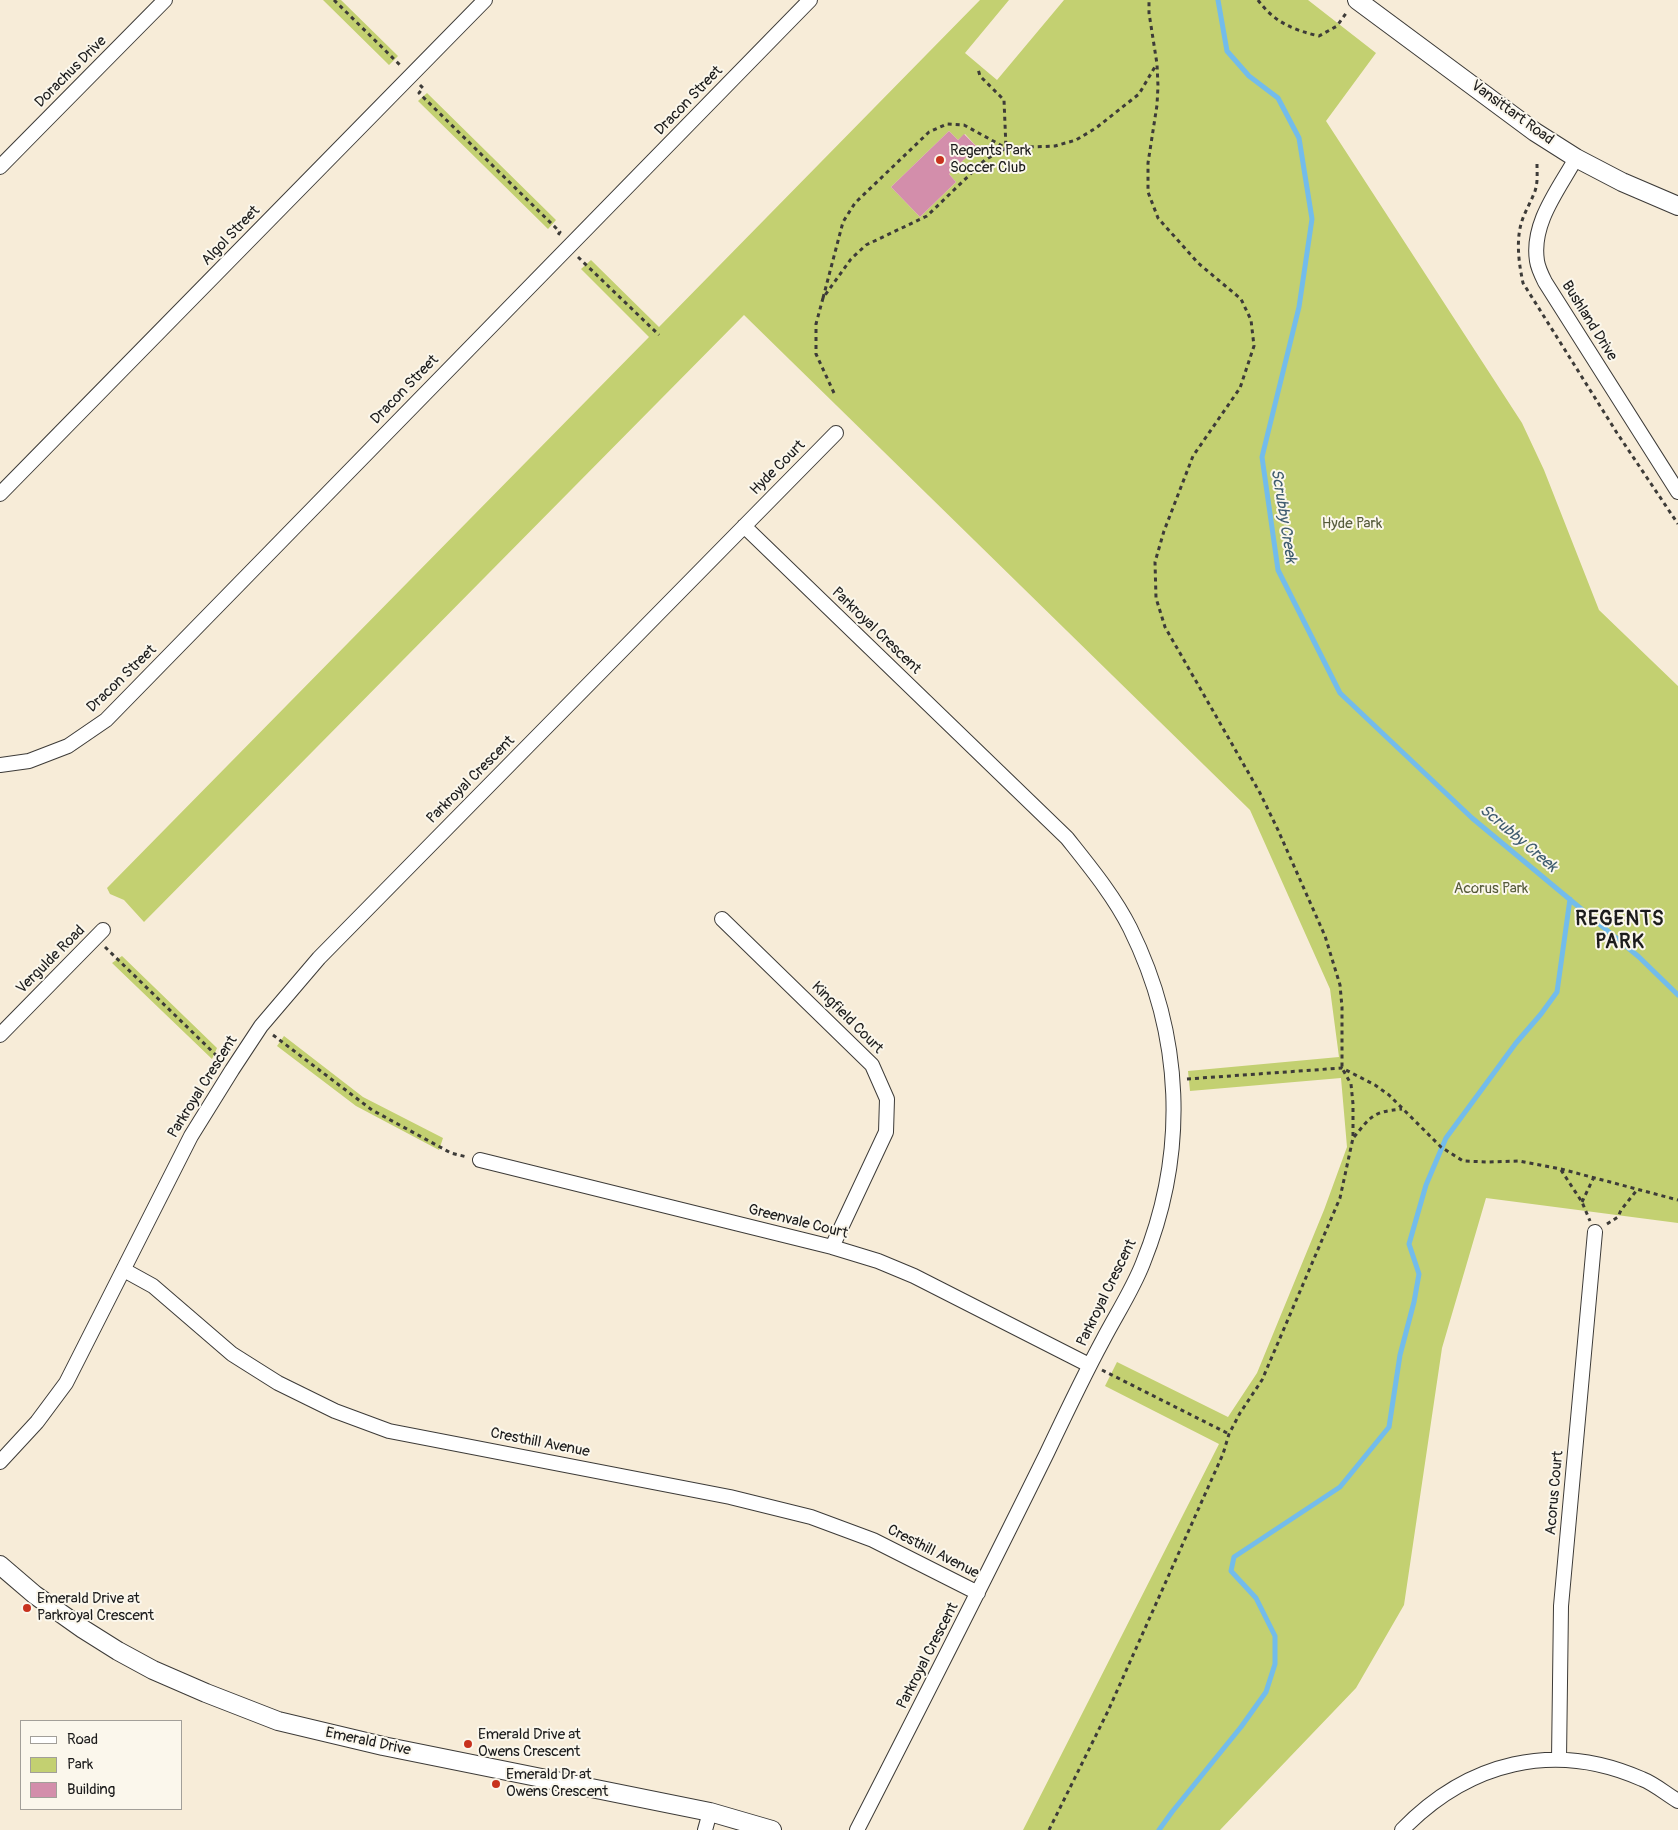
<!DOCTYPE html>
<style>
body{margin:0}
#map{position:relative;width:1678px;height:1830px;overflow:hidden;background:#f7ecd8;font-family:Pangolin,sans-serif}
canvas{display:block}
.legend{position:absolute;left:20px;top:1720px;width:162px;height:90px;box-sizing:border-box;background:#fbf7ec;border:1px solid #a29f99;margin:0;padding:6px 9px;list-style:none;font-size:15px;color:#1c1c1c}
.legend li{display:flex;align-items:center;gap:10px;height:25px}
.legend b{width:25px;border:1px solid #a29f99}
</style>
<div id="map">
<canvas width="1678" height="1830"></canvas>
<ul class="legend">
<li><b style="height:6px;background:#fff"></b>Road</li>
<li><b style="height:14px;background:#c3d071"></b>Park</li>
<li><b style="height:14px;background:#d38eab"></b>Building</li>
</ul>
</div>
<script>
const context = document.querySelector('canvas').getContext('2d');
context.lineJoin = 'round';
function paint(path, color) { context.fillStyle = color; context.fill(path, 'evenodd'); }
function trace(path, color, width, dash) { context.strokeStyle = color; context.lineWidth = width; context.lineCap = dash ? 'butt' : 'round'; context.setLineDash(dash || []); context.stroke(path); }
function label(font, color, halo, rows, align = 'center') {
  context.font = font + ' Pangolin,sans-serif'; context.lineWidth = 4; context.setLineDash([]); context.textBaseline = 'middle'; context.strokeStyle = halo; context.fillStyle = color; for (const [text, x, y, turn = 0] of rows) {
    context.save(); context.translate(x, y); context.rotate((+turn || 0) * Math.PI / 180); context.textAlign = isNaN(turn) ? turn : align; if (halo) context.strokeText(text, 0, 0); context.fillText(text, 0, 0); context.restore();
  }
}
paint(new Path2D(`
 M 323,0 L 341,0 L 398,56 L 389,65 Z
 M 980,0 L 1009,0 L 965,53 L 997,80 L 1064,0 L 1308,0 L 1376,53 L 1326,121 L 1522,423 L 1544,470 L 1599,610 L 1678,686 L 1678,1223 L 1486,1198 L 1442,1348 L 1404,1605 L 1356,1688 L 1220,1830 L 1023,1830 L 1219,1444 L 1105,1386 L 1117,1362 L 1228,1417 L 1257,1373 L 1324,1210 L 1347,1147 L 1341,1078 L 1190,1091 L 1188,1071 L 1339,1057 L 1330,989 L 1250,810 L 744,315 L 144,922 L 124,900 L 110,894 L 107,888 L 649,337 L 581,269 L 591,260 L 659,327 ZM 949,131 L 958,140 L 965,134 L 977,147 L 949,174 L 956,182 L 920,217 L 891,187 Z
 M 427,93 L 556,220 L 548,229 L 418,101 Z
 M 122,956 L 217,1048 L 212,1059 L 112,963 Z
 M 284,1036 L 363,1097 L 443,1138 L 439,1150 L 356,1106 L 277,1046 Z`), '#c3d071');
trace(new Path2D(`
 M 1218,0 L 1227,51 L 1249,76 L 1278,98 L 1299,138 L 1312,219 L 1299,307 L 1262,457 L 1278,570 L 1340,693 L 1472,818 L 1639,957 L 1678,995
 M 1159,1830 L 1172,1812 L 1241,1727 L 1266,1692 L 1275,1664 L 1275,1636 L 1256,1598 L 1231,1571 L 1234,1557 L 1340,1487 L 1389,1427 L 1400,1355 L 1414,1302 L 1419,1274 L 1409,1244 L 1426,1185 L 1446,1138 L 1516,1043 L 1541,1014 L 1557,992 L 1570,899`), '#73bceb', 5);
paint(new Path2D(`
 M 949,131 L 958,140 L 964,134 L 977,147 L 949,174 L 956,182 L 920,217 L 891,187 Z`), '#d38eab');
const minor = new Path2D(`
 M 1576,158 C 1559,189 1531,223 1537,261 C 1538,268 1542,276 1545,282 L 1678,492
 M 0,167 L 165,0
 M 0,494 L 485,0
 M 744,526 L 1067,838 C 1090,867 1114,896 1130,928 C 1183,1035 1188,1152 1143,1263 C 1133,1289 1116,1315 1103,1340 C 1083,1377 1065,1415 1047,1453 C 985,1579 921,1705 857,1830
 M 0,765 L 29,761 L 68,746 L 106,720 L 810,0
 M 722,919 L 872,1065 L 887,1099 L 886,1132 L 832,1247
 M 0,1035 L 103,930
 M 480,1160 L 832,1247 L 878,1261 L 914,1276 L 1089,1365
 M 124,1270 L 153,1286 L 232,1354 L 278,1383 L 335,1411 L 389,1431 L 730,1497 L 811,1517 L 873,1540 L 978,1593
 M 0,1462 L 37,1422 L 66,1383 L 191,1136 L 232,1070 L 261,1026 L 319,958 L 836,433
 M 1559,1759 L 1561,1606 L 1595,1232
 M 705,1830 L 710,1812
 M 1402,1830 C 1468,1762 1554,1740 1642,1779 C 1655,1784 1666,1794 1678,1801`);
const tertiary = new Path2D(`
 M 1357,0 L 1535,132 L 1576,158 L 1622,182 L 1678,206
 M 0,1565 L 35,1595 L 83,1629 L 118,1651 L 153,1670 L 206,1693 L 278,1721 L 383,1746 L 710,1812 L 772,1830`);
trace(minor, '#3d3b38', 16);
trace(tertiary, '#3d3b38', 20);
trace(new Path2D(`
 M 334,0 L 401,66
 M 1258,0 C 1274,22 1293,30 1319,36 L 1337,26 L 1347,12
 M 420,85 L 423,88 L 419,93 L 560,232 L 558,235
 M 1537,164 C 1537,173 1538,182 1535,191 C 1531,202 1524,213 1521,224 C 1516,243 1519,264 1523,283 L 1617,433 L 1678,524
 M 578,257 L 659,335
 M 823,298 L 843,222 L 855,203 L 929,132 L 947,124 L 964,125 L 1006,148 L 1055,146 L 1076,140 L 1096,128 L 1139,94 L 1156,65
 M 834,393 L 816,354 L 816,324 L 823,298 L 851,259 L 866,245 L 927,216 L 985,160 L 1006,148 L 1004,100 L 980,76 L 978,69
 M 105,947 L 219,1058
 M 273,1035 L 372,1110 L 451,1153 L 467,1157
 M 1187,1079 L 1342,1068 L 1375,1085 L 1389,1095 L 1441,1147 L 1463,1161 L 1487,1162 L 1519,1161 L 1561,1169 L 1678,1200
 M 1354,1137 C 1372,1115 1373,1112 1402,1109
 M 1561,1170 L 1582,1202 L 1590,1221
 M 1582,1202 L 1593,1179
 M 1607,1224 L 1618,1217 L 1621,1210 L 1637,1190
 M 1102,1370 L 1229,1434
 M 1049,1830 L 1108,1711 L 1223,1454 L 1229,1434 L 1240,1413 L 1262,1380 L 1340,1198 L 1353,1138 L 1353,1104 L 1351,1084 L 1342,1068 L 1342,1007 L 1340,985 L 1325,936 L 1278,830 L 1260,793 L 1165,627 L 1156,598 L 1155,562 L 1164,531 L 1193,456 L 1240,388 L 1254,346 L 1251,320 L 1241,299 L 1198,263 L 1158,218 L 1148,192 L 1148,163 L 1157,105 L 1158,86 L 1157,64 L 1149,13 L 1149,0`), '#3d3b38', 3, [4, 4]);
trace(minor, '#fff', 14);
trace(tertiary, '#fff', 18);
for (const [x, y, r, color] of [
 [940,160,5,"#c8321e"],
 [27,1608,5,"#c8321e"],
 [468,1744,5,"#c8321e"],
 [496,1784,5,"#c8321e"]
]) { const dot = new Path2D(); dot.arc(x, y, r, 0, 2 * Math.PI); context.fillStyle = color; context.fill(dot); trace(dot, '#fbf7ec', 2); }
label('15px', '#1c1c1c', '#fbf7ec', [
 ["Dorachus Drive",71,72,-45],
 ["Dracon Street",689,101,-46],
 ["Vansittart Road",1512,113,36],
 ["Algol Street",231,236,-46],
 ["Bushland Drive",1589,321,58],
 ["Dracon Street",405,390,-46],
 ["Hyde Court",778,468,-45],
 ["Parkroyal Crescent",876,631,44],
 ["Dracon Street",122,679,-44],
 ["Parkroyal Crescent",471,780,-45],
 ["Vergulde Road",51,960,-45],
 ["Kingfield Court",847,1018,45],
 ["Parkroyal Crescent",203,1087,-58],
 ["Greenvale Court",798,1222,14],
 ["Parkroyal Crescent",1107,1293,-64],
 ["Cresthill Avenue",540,1443,11],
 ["Acorus Court",1555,1493,-85],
 ["Cresthill Avenue",933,1552,27],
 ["Parkroyal Crescent",928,1656,-63],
 ["Emerald Drive",368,1742,12]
]);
label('15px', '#1c1c1c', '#fbf7ec', [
 ["Regents Park",950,151],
 ["Soccer Club",950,168],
 ["Emerald Drive at",37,1599],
 ["Parkroyal Crescent",37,1616],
 ["Emerald Drive at",478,1735],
 ["Owens Crescent",478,1752],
 ["Emerald Dr at",506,1775],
 ["Owens Crescent",506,1792]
], 'left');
label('15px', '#565b3a', '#fbf7ec', [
 ["Hyde Park",1352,524],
 ["Acorus Park",1491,889]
]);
label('italic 16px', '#3f5c6f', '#fbf7ec', [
 ["Scrubby Creek",1283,516,81],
 ["Scrubby Creek",1518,839,40]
]);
context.letterSpacing = '1px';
label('bold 20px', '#1c1c1c', '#fbf7ec', [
 ["REGENTS",1620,920],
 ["PARK",1620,943]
]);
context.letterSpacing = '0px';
</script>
